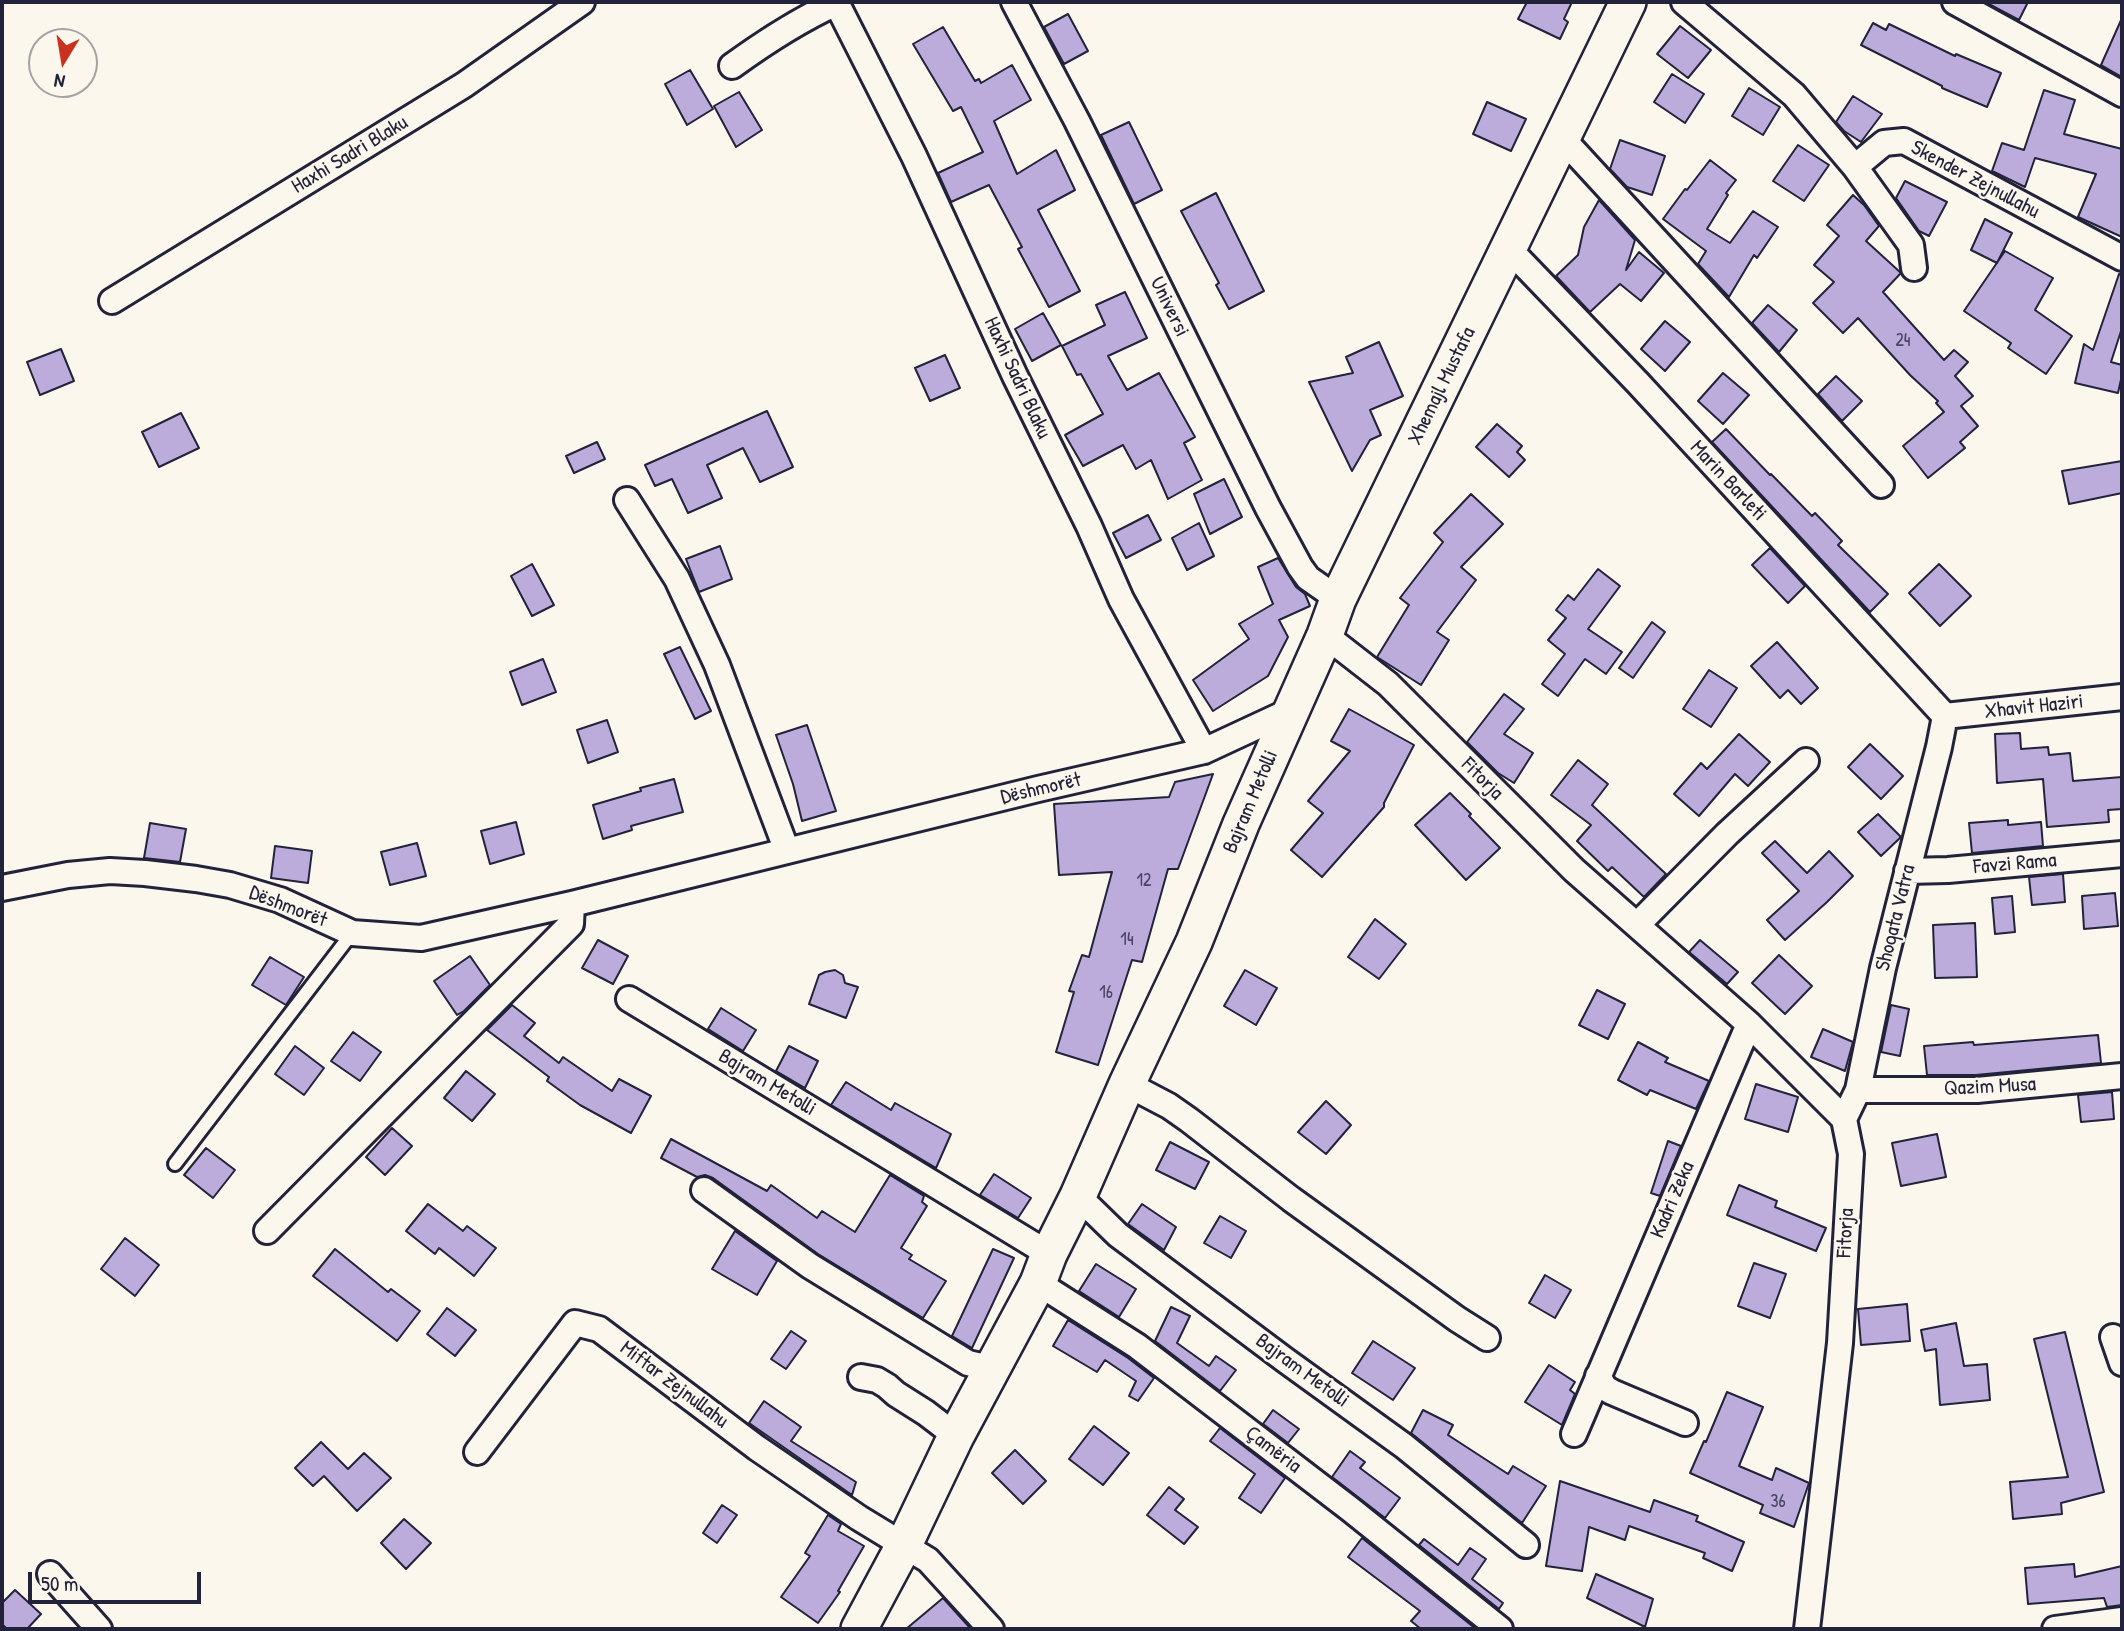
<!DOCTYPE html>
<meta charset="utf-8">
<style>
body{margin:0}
#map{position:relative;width:2124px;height:1631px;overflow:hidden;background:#fbf7ec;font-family:"Patrick Hand",sans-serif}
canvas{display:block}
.frame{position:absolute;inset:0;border:4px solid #22223b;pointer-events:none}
.north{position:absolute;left:28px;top:28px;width:70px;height:70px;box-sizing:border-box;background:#fbf7ec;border:2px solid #a4a2a5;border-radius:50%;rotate:191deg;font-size:19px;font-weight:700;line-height:28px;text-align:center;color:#22223b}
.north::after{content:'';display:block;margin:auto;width:24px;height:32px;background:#c8321e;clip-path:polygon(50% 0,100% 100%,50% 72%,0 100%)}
.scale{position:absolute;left:28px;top:1572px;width:173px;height:32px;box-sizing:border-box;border:4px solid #22223b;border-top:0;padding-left:9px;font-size:21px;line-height:24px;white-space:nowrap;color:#22223b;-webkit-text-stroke:5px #fbf7ec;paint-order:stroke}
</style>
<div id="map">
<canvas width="2124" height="1631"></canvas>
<div class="frame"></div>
<div class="north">N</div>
<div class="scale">50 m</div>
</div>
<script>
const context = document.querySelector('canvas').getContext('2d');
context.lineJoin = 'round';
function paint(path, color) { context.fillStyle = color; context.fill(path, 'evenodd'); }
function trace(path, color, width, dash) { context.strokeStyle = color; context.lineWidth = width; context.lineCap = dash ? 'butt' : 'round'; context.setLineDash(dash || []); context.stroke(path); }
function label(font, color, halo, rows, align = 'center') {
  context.font = font + ' "Patrick Hand",sans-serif'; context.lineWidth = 5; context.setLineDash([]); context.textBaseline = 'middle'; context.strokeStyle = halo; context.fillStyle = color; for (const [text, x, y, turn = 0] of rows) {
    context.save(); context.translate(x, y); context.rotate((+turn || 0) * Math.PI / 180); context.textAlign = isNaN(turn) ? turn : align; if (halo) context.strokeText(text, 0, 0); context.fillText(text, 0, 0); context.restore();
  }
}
const building = new Path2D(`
 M 1527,2 L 1572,2 L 1564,19 L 1568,22 L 1560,39 L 1518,19 Z
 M 1985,2 L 2028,2 L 2019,20 Z
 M 1068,14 L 1088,51 L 1064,64 L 1044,27 Z
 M 2122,18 L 2122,77 L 2101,65 Z
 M 1873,23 L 1886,30 L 1889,24 L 1955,56 L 1956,54 L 2001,73 L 1987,107 L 1942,88 L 1942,86 L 1861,45 Z
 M 1680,26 L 1711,50 L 1688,78 L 1657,54 Z
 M 943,27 L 975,81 L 979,79 L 981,83 L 1012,65 L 1031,100 L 994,121 L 1017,174 L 1056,150 L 1075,190 L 1038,210 L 1080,291 L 1049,307 L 1018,249 L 1022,247 L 989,185 L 951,202 L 938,173 L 983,152 L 961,107 L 953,111 L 913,44 Z
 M 690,70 L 713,109 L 687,125 L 665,84 Z
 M 1672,74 L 1704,94 L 1685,123 L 1654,102 Z
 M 1749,88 L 1780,107 L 1763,135 L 1732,116 Z
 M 2044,90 L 2075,100 L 2064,134 L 2122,149 L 2122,237 L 2078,217 L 2096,174 L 2035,158 L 2025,187 L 1992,171 L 2002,143 L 2024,150 Z
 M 739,92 L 762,130 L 736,147 L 714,106 Z
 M 1853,96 L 1882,114 L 1861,142 L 1844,131 L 1836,122 Z
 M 1487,102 L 1526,119 L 1511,151 L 1473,134 Z
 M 1129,122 L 1162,190 L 1134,204 L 1101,135 Z
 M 1620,140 L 1665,156 L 1652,195 L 1627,187 L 1610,169 Z
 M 1798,145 L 1829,165 L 1804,201 L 1773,181 Z
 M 1710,160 L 1736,180 L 1726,193 L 1728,195 L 1707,229 L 1730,243 L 1753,211 L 1778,227 L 1757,258 L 1754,255 L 1729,297 L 1698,264 L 1706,251 L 1663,219 L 1685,189 L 1687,190 Z
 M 1905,181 L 1947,202 L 1929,236 L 1919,231 L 1896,198 Z
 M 1216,193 L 1264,291 L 1229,309 L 1216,285 L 1219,283 L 1181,211 Z
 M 1853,195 L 1864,205 L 1879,226 L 1866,241 L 1901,273 L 1883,292 L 1944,360 L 1954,350 L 1968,362 L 1955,376 L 1973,396 L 1961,406 L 1978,426 L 1960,442 L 1965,448 L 1928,478 L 1903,446 L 1944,412 L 1936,403 L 1938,401 L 1910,375 L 1858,318 L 1843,333 L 1813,303 L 1834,282 L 1814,265 L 1839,236 L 1827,225 Z
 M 1599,200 L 1635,240 L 1626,270 L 1639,252 L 1664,273 L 1641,301 L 1620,284 L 1590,312 L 1556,276 L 1578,255 L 1584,227 Z
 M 1985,219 L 2012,233 L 1997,263 L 1971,250 Z
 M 2005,251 L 2053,278 L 2035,310 L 2072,336 L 2046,374 L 2008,348 L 2011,343 L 1964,311 Z
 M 2119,274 L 2122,275 L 2122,328 L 2111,362 L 2122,365 L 2122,375 L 2118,393 L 2075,383 L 2084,344 L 2093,350 Z
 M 1125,292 L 1147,338 L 1108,356 L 1127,390 L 1159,373 L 1195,437 L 1184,443 L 1202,480 L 1168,499 L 1151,460 L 1136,469 L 1123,445 L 1083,466 L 1065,435 L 1103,414 L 1081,374 L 1077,375 L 1062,346 L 1105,325 L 1096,305 Z
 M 1768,305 L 1797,330 L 1779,352 L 1752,323 Z
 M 1043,313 L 1061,345 L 1032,361 L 1015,329 Z
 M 1665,321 L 1690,342 L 1665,371 L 1641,349 Z
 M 1379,342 L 1403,396 L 1370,410 L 1381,435 L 1370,440 L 1352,471 L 1309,382 L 1353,373 L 1346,357 Z
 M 61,349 L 74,381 L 40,395 L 27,362 Z
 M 945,355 L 960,388 L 930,401 L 915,368 Z
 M 1723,373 L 1749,395 L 1723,424 L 1698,401 Z
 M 1836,376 L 1862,401 L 1842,421 L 1818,394 Z
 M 767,411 L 793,467 L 760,482 L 743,448 L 707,465 L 722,498 L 688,513 L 672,479 L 655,486 L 645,465 Z
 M 181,413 L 199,448 L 159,467 L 142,432 Z
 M 1497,424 L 1522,446 L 1517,452 L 1525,460 L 1509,477 L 1476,447 Z
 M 1726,429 L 1770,475 L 1771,474 L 1812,516 L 1815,513 L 1842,541 L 1838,545 L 1888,594 L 1870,612 L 1712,442 Z
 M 597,442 L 605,459 L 574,473 L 566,456 Z
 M 2122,461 L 2122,493 L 2069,504 L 2062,471 Z
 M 1224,479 L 1242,517 L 1210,534 L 1194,494 Z
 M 1471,494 L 1503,524 L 1461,567 L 1476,580 L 1437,632 L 1449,640 L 1421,685 L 1377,657 L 1409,605 L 1400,598 L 1443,542 L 1434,533 Z
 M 1148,515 L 1161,540 L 1126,558 L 1113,533 Z
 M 1199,523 L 1214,556 L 1187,570 L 1172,538 Z
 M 720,546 L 732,579 L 699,592 L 686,559 Z
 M 1770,548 L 1805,586 L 1788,603 L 1752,565 Z
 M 1278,558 L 1296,587 L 1305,594 L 1310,606 L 1279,620 L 1288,637 L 1268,676 L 1213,711 L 1193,680 L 1249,639 L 1239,624 L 1273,604 L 1258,567 Z
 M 532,564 L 554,605 L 532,616 L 511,576 Z
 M 1939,564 L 1971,596 L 1940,626 L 1909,593 Z
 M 1598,569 L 1620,586 L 1588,629 L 1622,652 L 1606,674 L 1585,659 L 1558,696 L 1542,684 L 1565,654 L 1548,640 L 1566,618 L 1556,610 L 1568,595 L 1574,600 Z
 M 1652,622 L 1665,632 L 1633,678 L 1619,668 Z
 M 1777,642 L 1818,688 L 1801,704 L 1788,690 L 1780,698 L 1751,666 Z
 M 680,647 L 711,711 L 695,719 L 664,654 Z
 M 543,659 L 556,692 L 522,705 L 510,672 Z
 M 1709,670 L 1737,688 L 1711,727 L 1683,709 Z
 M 1504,694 L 1524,709 L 1504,734 L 1533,753 L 1514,783 L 1498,773 L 1467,742 Z
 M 1349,709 L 1414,745 L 1384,803 L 1384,807 L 1322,877 L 1291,850 L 1323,813 L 1308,801 L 1350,751 L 1331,741 Z
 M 607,720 L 618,752 L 588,763 L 577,730 Z
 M 807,725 L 836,811 L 802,821 L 793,784 L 776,735 Z
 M 2020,733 L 2021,749 L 2048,747 L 2049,755 L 2070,753 L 2073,781 L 2122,777 L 2122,809 L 2108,810 L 2109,822 L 2047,827 L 2043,779 L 1997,783 L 1995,734 Z
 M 1739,734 L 1770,762 L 1748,786 L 1735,774 L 1699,816 L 1674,794 L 1701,763 L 1707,769 Z
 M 1870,744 L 1903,776 L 1881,799 L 1848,767 Z
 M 1578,760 L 1608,784 L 1592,805 L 1666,874 L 1644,897 L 1612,867 L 1608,871 L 1577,841 L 1591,825 L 1551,795 Z
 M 1213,774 L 1178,869 L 1168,869 L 1142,962 L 1132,960 L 1098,1065 L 1056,1052 L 1074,992 L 1069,991 L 1082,955 L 1089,957 L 1112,872 L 1059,875 L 1054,804 L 1169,797 L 1175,782 Z
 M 674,779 L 683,812 L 631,826 L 632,830 L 603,839 L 593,805 L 641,791 L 640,788 Z
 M 1450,793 L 1471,814 L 1469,816 L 1500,848 L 1466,880 L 1415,825 Z
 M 1878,814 L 1901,837 L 1881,856 L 1858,832 Z
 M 2008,820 L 2008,825 L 2041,822 L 2043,846 L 1972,853 L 1969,823 Z
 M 516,822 L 524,854 L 490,864 L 481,831 Z
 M 150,823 L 186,829 L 180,862 L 144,858 Z
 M 1775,841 L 1807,873 L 1829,851 L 1853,876 L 1827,902 L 1785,940 L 1767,920 L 1799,891 L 1762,853 Z
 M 417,843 L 426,876 L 390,885 L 381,852 Z
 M 275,846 L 312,851 L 308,883 L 271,878 Z
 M 2063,874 L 2065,902 L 2032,905 L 2029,877 Z
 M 2115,893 L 2118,926 L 2084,929 L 2082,896 Z
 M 2012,896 L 2015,932 L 1995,934 L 1992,898 Z
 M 1375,919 L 1406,944 L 1379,979 L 1348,957 Z
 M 1975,923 L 1977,977 L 1935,978 L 1933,925 Z
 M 598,940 L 628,956 L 613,984 L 582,968 Z
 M 1700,940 L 1738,972 L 1727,984 L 1689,952 Z
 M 1779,955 L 1812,986 L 1785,1014 L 1752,983 Z
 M 470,956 L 490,985 L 464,1011 L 457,1015 L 434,981 Z
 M 270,957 L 304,977 L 286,1005 L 252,985 Z
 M 835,970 L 843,975 L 845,983 L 858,987 L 846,1018 L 809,1004 L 819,975 L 825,972 Z
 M 1245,970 L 1277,988 L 1256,1025 L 1224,1006 Z
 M 1597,990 L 1625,1004 L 1608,1039 L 1579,1025 Z
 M 512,1005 L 535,1023 L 524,1036 L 559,1063 L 563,1057 L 612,1091 L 619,1079 L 651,1096 L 631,1133 L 580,1105 L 547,1081 L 549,1077 L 487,1030 Z
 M 1891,1005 L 1909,1009 L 1900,1056 L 1881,1052 Z
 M 721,1008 L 756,1030 L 743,1051 L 708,1029 Z
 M 1823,1029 L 1853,1042 L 1845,1071 L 1811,1057 Z
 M 353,1032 L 381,1052 L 360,1081 L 331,1061 Z
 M 2098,1035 L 2101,1063 L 1976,1075 L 1927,1075 L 1924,1046 L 1973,1042 L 1974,1045 Z
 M 1638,1042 L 1668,1058 L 1665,1062 L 1709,1081 L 1696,1109 L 1650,1090 L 1647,1095 L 1618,1080 Z
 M 295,1046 L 324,1068 L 304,1095 L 275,1074 Z
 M 789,1046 L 818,1061 L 805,1088 L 776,1071 Z
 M 466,1071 L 495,1094 L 472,1121 L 444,1098 Z
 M 846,1082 L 891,1110 L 895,1103 L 951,1134 L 936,1168 L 831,1105 Z
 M 1756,1084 L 1798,1097 L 1788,1132 L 1745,1119 Z
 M 2112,1092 L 2114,1119 L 2081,1122 L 2078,1095 Z
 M 1326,1101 L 1351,1125 L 1326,1154 L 1298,1132 Z
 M 392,1128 L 412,1146 L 385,1175 L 366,1157 Z
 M 1937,1134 L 1946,1177 L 1901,1186 L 1892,1143 Z
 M 671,1139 L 767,1191 L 771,1185 L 817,1218 L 822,1211 L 855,1232 L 890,1175 L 924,1196 L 922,1202 L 927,1206 L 901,1248 L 912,1255 L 909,1259 L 946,1281 L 923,1318 L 818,1254 L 713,1178 L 705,1175 L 697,1177 L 661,1158 Z
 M 1668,1141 L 1681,1146 L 1660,1196 L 1651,1193 Z
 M 1170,1142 L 1209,1162 L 1195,1189 L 1156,1170 Z
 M 206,1148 L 235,1170 L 213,1198 L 184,1175 Z
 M 994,1174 L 1031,1198 L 1018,1218 L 980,1195 Z
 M 1739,1185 L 1777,1201 L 1775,1207 L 1826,1228 L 1816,1251 L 1727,1215 Z
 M 428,1204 L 463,1231 L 467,1226 L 496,1248 L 474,1276 L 439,1248 L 435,1254 L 406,1231 Z
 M 1142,1204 L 1176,1227 L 1164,1250 L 1128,1224 Z
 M 1220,1216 L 1246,1231 L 1231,1258 L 1204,1243 Z
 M 735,1231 L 777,1261 L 757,1295 L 712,1269 Z
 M 125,1238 L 159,1265 L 135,1296 L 101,1269 Z
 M 335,1249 L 388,1292 L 391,1289 L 420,1311 L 397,1341 L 313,1276 Z
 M 993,1249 L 1014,1258 L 972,1348 L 952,1336 Z
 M 1754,1263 L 1786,1274 L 1770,1318 L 1738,1306 Z
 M 1096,1264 L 1136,1289 L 1119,1317 L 1079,1291 Z
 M 1545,1275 L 1571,1290 L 1555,1318 L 1529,1303 Z
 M 1907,1304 L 1910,1341 L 1861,1345 L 1858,1309 Z
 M 1171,1307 L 1190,1316 L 1177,1343 L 1209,1366 L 1216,1356 L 1236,1370 L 1220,1391 L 1155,1341 Z
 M 447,1308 L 476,1330 L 455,1356 L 427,1334 Z
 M 1068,1320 L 1128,1358 L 1154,1378 L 1138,1401 L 1129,1396 L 1136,1381 L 1105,1360 L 1097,1372 L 1053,1346 Z
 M 1956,1323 L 1964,1366 L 1987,1364 L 1990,1400 L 1940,1405 L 1936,1349 L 1925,1351 L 1921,1330 Z
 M 791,1331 L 806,1341 L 786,1369 L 771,1359 Z
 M 2065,1332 L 2104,1492 L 2061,1503 L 2062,1514 L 2013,1519 L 2010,1482 L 2068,1477 L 2034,1339 Z
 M 1373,1341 L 1415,1368 L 1393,1400 L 1352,1373 Z
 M 1549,1365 L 1575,1382 L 1570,1390 L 1575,1394 L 1562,1425 L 1525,1402 Z
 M 1727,1392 L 1763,1407 L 1739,1466 L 1772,1480 L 1776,1468 L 1809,1483 L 1794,1527 L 1760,1513 L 1763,1505 L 1690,1473 L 1704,1441 L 1706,1442 Z
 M 764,1401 L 801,1427 L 791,1441 L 856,1482 L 852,1495 L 749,1423 Z
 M 1273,1410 L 1299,1429 L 1288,1443 L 1263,1424 Z
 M 1423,1410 L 1453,1425 L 1448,1435 L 1508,1474 L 1513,1466 L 1546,1486 L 1522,1523 L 1411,1433 Z
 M 1094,1426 L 1129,1453 L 1103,1485 L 1069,1459 Z
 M 1220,1428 L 1285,1478 L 1261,1513 L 1239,1498 L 1255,1474 L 1210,1441 Z
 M 321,1442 L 348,1469 L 364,1453 L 391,1478 L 357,1511 L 324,1476 L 313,1486 L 295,1468 Z
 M 1015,1450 L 1046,1481 L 1023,1504 L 992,1473 Z
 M 1350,1451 L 1365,1462 L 1360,1468 L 1400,1498 L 1385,1518 L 1332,1477 Z
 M 1560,1481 L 1650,1512 L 1654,1500 L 1698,1516 L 1696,1521 L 1744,1542 L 1732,1571 L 1703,1558 L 1705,1553 L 1629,1526 L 1625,1540 L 1589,1527 L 1582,1571 L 1546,1566 Z
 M 1169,1487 L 1184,1499 L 1175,1510 L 1198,1527 L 1184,1544 L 1147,1515 Z
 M 722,1505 L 737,1515 L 717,1543 L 703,1533 Z
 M 828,1515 L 841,1524 L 838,1531 L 864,1546 L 838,1591 L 840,1592 L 818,1623 L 781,1597 L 810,1556 L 805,1553 Z
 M 404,1519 L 431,1543 L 406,1569 L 381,1543 Z
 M 1362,1538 L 1476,1629 L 1421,1629 L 1411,1621 L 1420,1611 L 1348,1557 Z
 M 1424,1539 L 1458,1565 L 1470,1548 L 1486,1559 L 1472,1579 L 1503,1603 L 1499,1609 L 1419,1545 Z
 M 2074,1564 L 2075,1577 L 2122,1566 L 2122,1605 L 2107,1607 L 2104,1598 L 2028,1604 L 2025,1568 Z
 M 1596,1574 L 1653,1599 L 1645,1627 L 1587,1598 Z
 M 15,1590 L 41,1614 L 27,1629 L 7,1629 L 2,1624 L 2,1603 Z
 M 943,1598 L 971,1629 L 906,1629 Z`);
paint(building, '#bbacdc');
trace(building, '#22223b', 2);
const service = new Path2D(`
 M 175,1164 L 352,933`);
const minor = new Path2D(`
 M 836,2 L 914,156 L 1015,376 L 1089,526 L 1121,599 L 1204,751
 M 1014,2 L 1077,121 L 1268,508 L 1300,567 L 1308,578 L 1338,599
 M 1684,2 L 1794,95 L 1855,167 L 1884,143 L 1904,141 L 2122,258
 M 1955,2 L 2122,94
 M 732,66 C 765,42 799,20 836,3
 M 1562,138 L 1881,485
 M 1855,167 L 1911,245 L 1914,268
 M 1509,249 L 1638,383 L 1945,716
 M 112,301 L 464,85 L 582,2
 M 627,500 L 677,579 L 717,665 L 787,851
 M 1325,635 L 1388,684 L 1574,870 L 1749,1024 L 1844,1119 L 1851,1154 L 1840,1343 L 1807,1629
 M 1945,716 L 2122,697
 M 1907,871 L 1948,870 L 2122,854
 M 2,888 L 68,875 L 110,871 L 145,873 L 196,879 L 230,885 L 280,900 L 352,933 L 421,938 L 572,904 L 1038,789 L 1204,751 L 1290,711
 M 1637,925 L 1727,834 L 1806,761
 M 629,999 L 1049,1254
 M 1127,1084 L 1169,1106 L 1189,1120 L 1291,1199 L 1457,1319 L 1487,1338
 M 1858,1090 L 1977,1090 L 2122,1076
 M 1844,1119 L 1858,1090 L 1883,968 L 1939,747 L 1945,716
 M 704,1190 L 810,1266 L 968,1363 L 994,1369
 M 1078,1196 L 1118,1235 L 1285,1360 L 1404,1446 L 1526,1545
 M 267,1231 L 571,924 L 572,904
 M 1038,1283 L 1137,1346 L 1350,1509 L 1500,1629
 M 2113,1337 L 2122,1363
 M 1598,1376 L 1605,1388 L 1612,1392 L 1685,1423
 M 861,1377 L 877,1380 L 887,1386 L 896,1394 L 926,1413 L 956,1436
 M 1574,1434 L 1749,1024
 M 477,1452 L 575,1323 L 599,1329 L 757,1448 L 859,1518 L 928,1560 L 991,1629
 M 50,1574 L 99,1629
 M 2055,1629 L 2122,1620`);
const secondary = new Path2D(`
 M 859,1629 L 904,1545 L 956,1436 L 1038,1283 L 1049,1254 L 1078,1196 L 1127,1084 L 1194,942 L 1241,824 L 1325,635 L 1338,599 L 1628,2`);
trace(service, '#22223b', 18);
trace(minor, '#22223b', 30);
trace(secondary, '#22223b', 40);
trace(service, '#fbf7ec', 12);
trace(minor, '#fbf7ec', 24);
trace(secondary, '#fbf7ec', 35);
label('18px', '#484463', null, [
 ["24",1903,341],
 ["12",1144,881],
 ["14",1127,940],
 ["16",1106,993],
 ["36",1778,1502]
]);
label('21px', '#22223b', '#fbf7ec', [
 ["Haxhi Sadri Blaku",350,155,-31],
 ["Skender Zejnullahu",1975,180,28],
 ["Universi",1169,307,64],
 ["Haxhi Sadri Blaku",1017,378,65],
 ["Xhemajl Mustafa",1442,386,-64],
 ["Marin Barleti",1728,481,47],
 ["Xhavit Haziri",2034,707,-6],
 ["Fitorja",1482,779,45],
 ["Dëshmorët",1041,789,-13],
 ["Bajram Metolli",1251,802,-67],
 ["Favzi Rama",2015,864,-5],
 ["Dëshmorët",288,907,21],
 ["Shoqata Vatra",1896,918,-76],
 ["Bajram Metolli",767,1083,31],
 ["Qazim Musa",1990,1087,-3],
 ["Kadri Zeka",1673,1200,-67],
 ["Fitorja",1846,1233,-87],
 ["Bajram Metolli",1302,1371,36],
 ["Miftar Zejnullahu",674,1385,37],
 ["Çamëria",1273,1450,37]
]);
</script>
